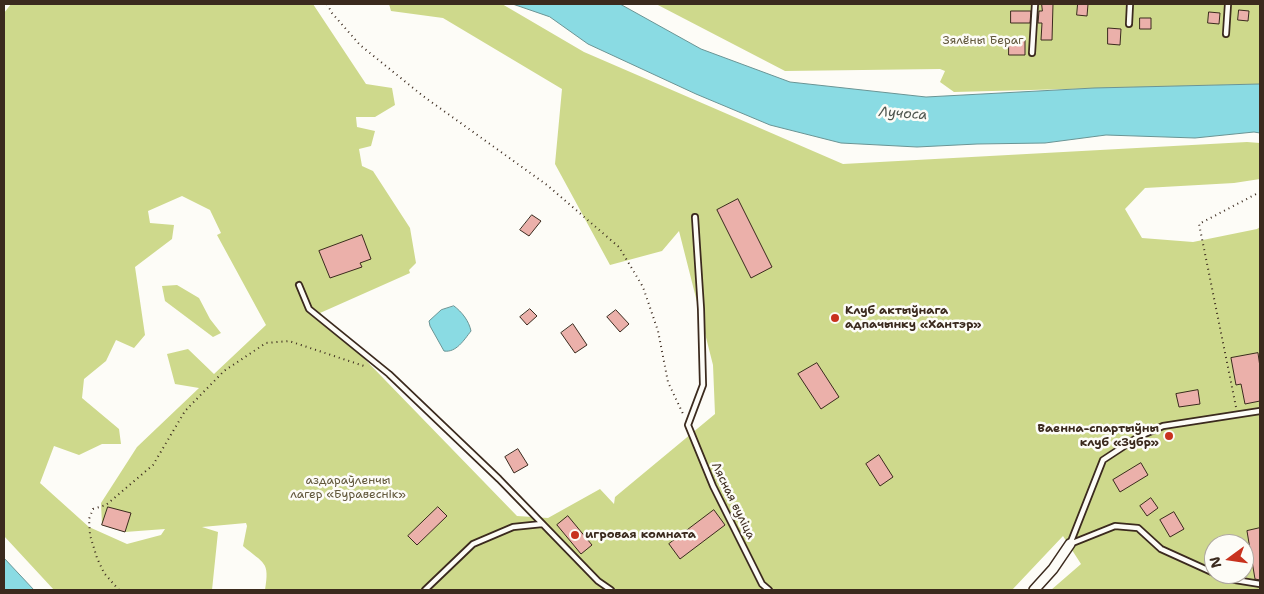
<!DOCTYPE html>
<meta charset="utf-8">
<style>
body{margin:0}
#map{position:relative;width:1264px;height:594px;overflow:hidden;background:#fdfcf7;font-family:"Shantell Sans",sans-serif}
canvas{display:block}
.frame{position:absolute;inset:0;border:5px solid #3b2a1e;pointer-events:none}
.north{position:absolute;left:1204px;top:534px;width:50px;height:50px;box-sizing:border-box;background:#fdfcf7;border:1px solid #afa8a0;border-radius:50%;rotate:256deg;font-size:14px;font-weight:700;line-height:20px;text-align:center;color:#3b2a1e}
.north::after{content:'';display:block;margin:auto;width:18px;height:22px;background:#c8321e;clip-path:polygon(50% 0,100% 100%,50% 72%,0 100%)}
</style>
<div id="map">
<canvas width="1264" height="594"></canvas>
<div class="frame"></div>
<div class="north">N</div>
</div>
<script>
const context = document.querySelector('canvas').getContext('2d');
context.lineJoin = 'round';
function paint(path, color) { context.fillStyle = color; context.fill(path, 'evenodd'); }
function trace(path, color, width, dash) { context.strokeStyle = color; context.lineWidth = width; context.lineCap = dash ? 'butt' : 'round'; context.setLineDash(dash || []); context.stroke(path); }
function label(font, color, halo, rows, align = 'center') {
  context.font = font + ' "Shantell Sans",sans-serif'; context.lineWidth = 5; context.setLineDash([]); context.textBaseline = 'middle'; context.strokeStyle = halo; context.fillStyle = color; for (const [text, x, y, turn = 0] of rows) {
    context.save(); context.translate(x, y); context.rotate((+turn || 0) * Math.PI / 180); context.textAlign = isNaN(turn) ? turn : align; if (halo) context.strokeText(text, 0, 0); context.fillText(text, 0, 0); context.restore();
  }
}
paint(new Path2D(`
 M 11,4 L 313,4 L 366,84 L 392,88 L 395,105 L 375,117 L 356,117 L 357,127 L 375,131 L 371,146 L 359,149 L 362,166 L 373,171 L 410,228 L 416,263 L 409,270 L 410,273 L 320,313 L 517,516 L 548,518 L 600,489 L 614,504 L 615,497 L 715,414 L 713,365 L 679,231 L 662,251 L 610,265 L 555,164 L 562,89 L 443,18 L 391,11 L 389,4 L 502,4 L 584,52 L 843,164 L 1247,142 L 1260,143 L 1260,179 L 1234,183 L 1145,188 L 1125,209 L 1142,238 L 1193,242 L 1257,229 L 1260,227 L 1260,590 L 1051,590 L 1081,564 L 1063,536 L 1012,590 L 265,590 C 270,561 264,564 243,546 L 247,526 L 246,523 L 202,527 L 218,532 L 212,590 L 54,590 L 4,536 L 4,13 ZM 182,196 L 210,210 L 221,233 L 217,235 L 266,325 L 214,374 L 188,349 L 167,354 L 175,384 L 199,388 L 137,447 L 101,503 L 102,525 L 125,532 L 165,529 L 161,535 L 127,544 L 89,527 L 40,483 L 54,446 L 79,455 L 102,444 L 121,444 L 119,429 L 82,398 L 84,379 L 106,361 L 116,340 L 134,348 L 145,335 L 135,267 L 172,239 L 174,225 L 150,223 L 148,211 ZM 1214,544 L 1244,544 L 1244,574 L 1214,574 Z
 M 656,4 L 1260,4 L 1260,84 L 954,92 L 940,82 L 945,71 L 940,69 L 785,71 Z
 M 177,285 L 199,298 L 210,319 L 221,333 L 213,337 L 165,301 L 162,286 Z`), '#ced98c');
const water = new Path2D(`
 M 513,4 L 620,4 L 701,49 L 790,82 L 926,97 L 1094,88 L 1260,84 L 1260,133 L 1254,132 L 1195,138 L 1106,135 L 1045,143 L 977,144 L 917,147 L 841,143 L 770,125 L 696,94 L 588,44 L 550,17 Z
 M 454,306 C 462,312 469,321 471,331 C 464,340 456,353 444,351 L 430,326 L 429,321 L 441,310 Z
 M 4,558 L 34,590 L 4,590 Z`);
paint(water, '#8adbe3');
trace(water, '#6a9494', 1);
const building = new Path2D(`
 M 1042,4 L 1053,4 L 1052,40 L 1041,40 L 1042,23 L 1038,23 L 1039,11 L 1042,11 Z
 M 1078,4 L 1088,4 L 1087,16 L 1077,15 Z
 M 1239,10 L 1249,11 L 1248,21 L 1238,20 Z
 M 1011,11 L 1031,11 L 1030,23 L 1011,23 Z
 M 1209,12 L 1220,13 L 1219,24 L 1208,23 Z
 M 1140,18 L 1151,18 L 1151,29 L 1140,29 Z
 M 1108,28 L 1121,29 L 1120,45 L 1108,44 Z
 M 1009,40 L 1025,40 L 1025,55 L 1009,55 Z
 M 738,199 L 772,267 L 751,278 L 717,210 Z
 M 532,215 L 541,221 L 529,236 L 520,230 Z
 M 362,235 L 371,259 L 360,263 L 362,267 L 330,278 L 319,251 Z
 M 530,309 L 537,316 L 527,325 L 520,317 Z
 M 616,310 L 629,324 L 620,332 L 607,317 Z
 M 573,324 L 587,345 L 575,353 L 561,333 Z
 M 1258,353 L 1260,367 L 1260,401 L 1245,404 L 1241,384 L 1236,385 L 1231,358 Z
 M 817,363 L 839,397 L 821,409 L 798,374 Z
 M 1198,390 L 1200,404 L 1179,407 L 1176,394 Z
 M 518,449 L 528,465 L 514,473 L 505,457 Z
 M 879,455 L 893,477 L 880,486 L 866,464 Z
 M 1141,463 L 1148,475 L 1120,492 L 1113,480 Z
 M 1151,498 L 1158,508 L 1147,516 L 1140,506 Z
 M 108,507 L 131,513 L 125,532 L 102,525 Z
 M 438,507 L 447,516 L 417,545 L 408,536 Z
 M 714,510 L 725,525 L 680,559 L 669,544 Z
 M 1174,512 L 1184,529 L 1170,537 L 1160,520 Z
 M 568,516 L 592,545 L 581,554 L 557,525 Z
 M 1260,528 L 1260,580 L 1255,579 L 1247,531 Z`);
paint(building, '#ebb0aa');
trace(building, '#3b2a1e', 1);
const service = new Path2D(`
 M 1129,24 L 1130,4
 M 1226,34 L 1228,4
 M 1032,53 L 1035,4
 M 695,217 L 701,309 L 703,385 L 688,425 L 713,486 L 762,584 L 769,590
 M 299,285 L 309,309 L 389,374 L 499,479 L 598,581 L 611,590
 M 1070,544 L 1103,460 L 1138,437 L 1163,426 L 1260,411
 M 1070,544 L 1115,526 L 1138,528 L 1161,549 L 1214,573
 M 1217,574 L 1229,579 L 1260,584
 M 425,590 L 473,544 L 513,527 L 542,524`);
const minor = new Path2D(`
 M 1034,590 L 1053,569 L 1070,544`);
trace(service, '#3b2a1e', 8);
trace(minor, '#3b2a1e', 12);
trace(new Path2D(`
 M 327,4 L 332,13 L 360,45 L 423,96 L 547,185 L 619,247 L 643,287 L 658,331 L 668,382 L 684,416
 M 1236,407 L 1199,224 L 1260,192
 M 119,590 L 104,573 L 97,558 L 90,535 L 89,519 L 93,509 L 106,505 L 153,465 L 185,411 L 224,371 L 266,343 L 289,341 L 367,367`), '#3b2a1e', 2, [1, 4]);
trace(service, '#fdfcf7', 4.5);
trace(minor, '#fdfcf7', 9);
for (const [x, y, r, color] of [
 [835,318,5,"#c8321e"],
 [1169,436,5,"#c8321e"],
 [575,535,5,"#c8321e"]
]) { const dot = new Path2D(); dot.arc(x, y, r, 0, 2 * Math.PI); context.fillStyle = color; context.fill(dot); trace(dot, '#fdfcf7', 2); }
label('12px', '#60563a', '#fdfcf7', [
 ["Зялёны Бераг",983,41],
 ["аздараўленчы",348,481],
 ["лагер «Буравеснік»",348,495]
]);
label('bold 12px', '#3b2a1e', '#fdfcf7', [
 ["Клуб актыўнага",845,311],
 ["адпачынку «Хантэр»",845,325],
 ["Ваенна-спартыўны",1159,429,"right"],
 ["клуб «Зубр»",1159,443,"right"],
 ["игровая комната",585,535]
], 'left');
label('12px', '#3b2a1e', '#fdfcf7', [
 ["Лясная вуліца",733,501,64]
]);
label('italic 14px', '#4f564f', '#fdfcf7', [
 ["Лучоса",903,114,4]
]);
</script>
